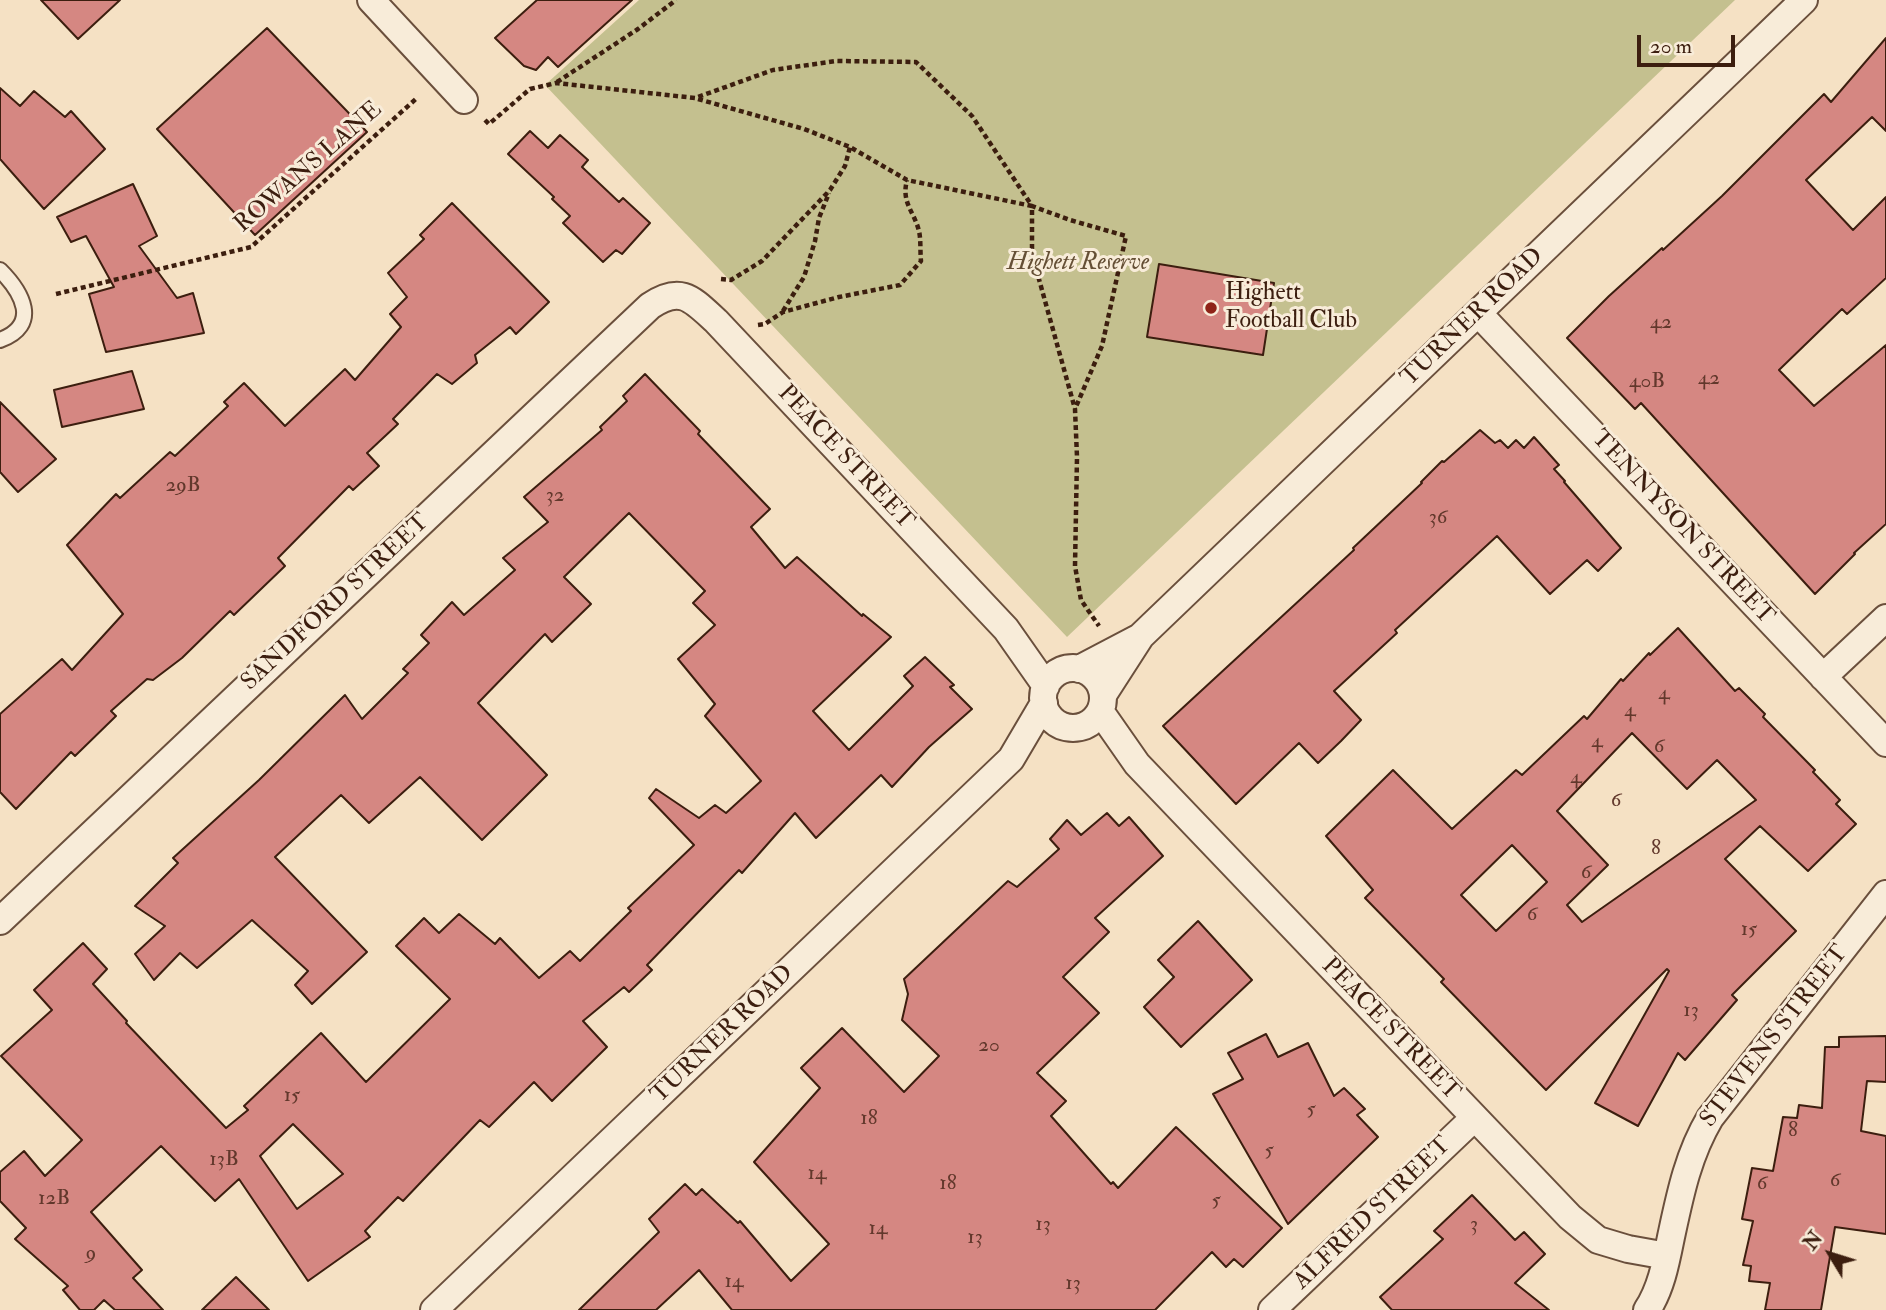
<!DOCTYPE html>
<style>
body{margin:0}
#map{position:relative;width:1886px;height:1310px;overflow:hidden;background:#f5e1c4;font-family:"IM FELL Double Pica",serif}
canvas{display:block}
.north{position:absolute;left:1795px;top:1219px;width:70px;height:70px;-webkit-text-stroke:5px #f8ecd9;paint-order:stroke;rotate:308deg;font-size:19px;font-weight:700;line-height:28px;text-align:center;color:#3c1e0f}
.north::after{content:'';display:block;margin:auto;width:24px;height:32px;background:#3c1e0f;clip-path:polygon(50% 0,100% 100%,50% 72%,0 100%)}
.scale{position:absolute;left:1637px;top:35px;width:98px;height:32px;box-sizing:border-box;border:4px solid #3c1e0f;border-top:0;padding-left:9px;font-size:21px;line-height:24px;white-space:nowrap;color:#3c1e0f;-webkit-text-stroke:5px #f8ecd9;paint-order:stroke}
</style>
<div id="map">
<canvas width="1886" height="1310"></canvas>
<div class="north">N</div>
<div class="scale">20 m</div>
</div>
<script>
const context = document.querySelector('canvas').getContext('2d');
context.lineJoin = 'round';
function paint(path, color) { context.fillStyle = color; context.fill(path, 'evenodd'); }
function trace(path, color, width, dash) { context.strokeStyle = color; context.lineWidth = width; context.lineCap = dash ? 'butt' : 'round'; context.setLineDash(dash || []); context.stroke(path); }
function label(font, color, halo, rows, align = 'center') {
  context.font = font + ' "IM FELL Double Pica",serif'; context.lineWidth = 6; context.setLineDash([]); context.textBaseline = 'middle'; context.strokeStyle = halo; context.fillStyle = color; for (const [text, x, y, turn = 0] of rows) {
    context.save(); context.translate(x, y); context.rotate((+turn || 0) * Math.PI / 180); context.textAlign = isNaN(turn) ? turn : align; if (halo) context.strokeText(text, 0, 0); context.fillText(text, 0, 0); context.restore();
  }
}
paint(new Path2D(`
 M 639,0 L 1735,0 L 1067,637 L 545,85 Z`), '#c4c08f');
const building = new Path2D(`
 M 41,0 L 120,0 L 78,39 Z
 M 537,0 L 632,0 L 558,67 L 548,57 L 536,70 L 524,66 L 495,38 Z
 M 267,28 L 367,132 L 255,235 L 157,129 Z
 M 1886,38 L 1886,131 L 1872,117 L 1806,180 L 1853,230 L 1886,197 L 1886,278 L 1847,314 L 1842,309 L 1779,370 L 1814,406 L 1886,345 L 1886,524 L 1854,553 L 1855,554 L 1815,594 L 1641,403 L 1635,409 L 1567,338 L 1609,296 L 1662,248 L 1663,250 L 1722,196 L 1824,94 L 1831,102 Z
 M 0,88 L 20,106 L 34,91 L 65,117 L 71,111 L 105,149 L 44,209 L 0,159 Z
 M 530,131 L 548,148 L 560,135 L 588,160 L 582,167 L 619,202 L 623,198 L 650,223 L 622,254 L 616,250 L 603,262 L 563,223 L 570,216 L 552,199 L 554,197 L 508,154 Z
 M 133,184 L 157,236 L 139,246 L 177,298 L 193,293 L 204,333 L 106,352 L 89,294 L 114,287 L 86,236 L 71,242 L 57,217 Z
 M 452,203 L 549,302 L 516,334 L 510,327 L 475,355 L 477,363 L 452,384 L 437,374 L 393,419 L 398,424 L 367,453 L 379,466 L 353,490 L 349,486 L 278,558 L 285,566 L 234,615 L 230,611 L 182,658 L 153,680 L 147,679 L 111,711 L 116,716 L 75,756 L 71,752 L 16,809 L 0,792 L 0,714 L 62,659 L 72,670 L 123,614 L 67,545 L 116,494 L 120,498 L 170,452 L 175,456 L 228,406 L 224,402 L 244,383 L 285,426 L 345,369 L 355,380 L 401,327 L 390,314 L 407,297 L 388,273 L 424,239 L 420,235 Z
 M 1159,264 L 1274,283 L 1263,355 L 1147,337 Z
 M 132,371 L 144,409 L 62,427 L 54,390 Z
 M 645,374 L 700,431 L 698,434 L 770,509 L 751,527 L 785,568 L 797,557 L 862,616 L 863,614 L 891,637 L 813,711 L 849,750 L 913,686 L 904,676 L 925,657 L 954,685 L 950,687 L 972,709 L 929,747 L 892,787 L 881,775 L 816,838 L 795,813 L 742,873 L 739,870 L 647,965 L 652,970 L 629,992 L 624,987 L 583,1021 L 607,1047 L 552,1101 L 534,1082 L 489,1127 L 480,1120 L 403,1201 L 398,1197 L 365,1231 L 370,1237 L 308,1281 L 239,1179 L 215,1201 L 161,1146 L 91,1212 L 142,1270 L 133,1278 L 163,1310 L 115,1310 L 104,1300 L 94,1310 L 80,1310 L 63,1290 L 68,1286 L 15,1239 L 26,1228 L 0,1201 L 0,1172 L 24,1151 L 45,1176 L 82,1140 L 1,1056 L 52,1010 L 34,990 L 83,943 L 107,969 L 93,984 L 127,1021 L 126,1023 L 226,1128 L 248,1110 L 244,1106 L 321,1033 L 366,1082 L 450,999 L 396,946 L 424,918 L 439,933 L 459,914 L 495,944 L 500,938 L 539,978 L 570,951 L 580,961 L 631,911 L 628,908 L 694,845 L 649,798 L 656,789 L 699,818 L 715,805 L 726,813 L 761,781 L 705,716 L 715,704 L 678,659 L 715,625 L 693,603 L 705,591 L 629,513 L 564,577 L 591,604 L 552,642 L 545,634 L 478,703 L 547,775 L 482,840 L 420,777 L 369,823 L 341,795 L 275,857 L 367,952 L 312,1004 L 295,985 L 308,971 L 252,920 L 197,968 L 180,953 L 154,980 L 135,954 L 165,926 L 135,906 L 178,863 L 173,858 L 259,780 L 345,695 L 362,719 L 408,673 L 403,669 L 429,643 L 421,635 L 452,602 L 464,615 L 515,570 L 503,558 L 548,522 L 524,497 L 602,430 L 600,427 L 627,401 L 623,396 ZM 293,1124 L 343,1174 L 297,1209 L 260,1156 Z
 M 0,402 L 56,459 L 18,492 L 0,472 Z
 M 1480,430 L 1495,443 L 1500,440 L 1508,448 L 1516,440 L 1524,448 L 1534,437 L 1559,465 L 1554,469 L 1565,481 L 1564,482 L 1621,548 L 1598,571 L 1587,560 L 1550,594 L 1497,536 L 1395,630 L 1397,633 L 1334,691 L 1361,720 L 1341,741 L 1318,763 L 1299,743 L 1236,804 L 1163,726 L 1354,550 L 1353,548 L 1422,483 L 1421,482 L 1442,461 L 1444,462 Z
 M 1678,628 L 1735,691 L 1739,688 L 1765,714 L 1763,717 L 1815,770 L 1813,772 L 1840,800 L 1836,804 L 1856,824 L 1808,871 L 1760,826 L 1725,859 L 1796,931 L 1732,995 L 1737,1000 L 1685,1060 L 1678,1053 L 1638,1126 L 1595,1103 L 1669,971 L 1667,969 L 1546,1090 L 1441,982 L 1444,979 L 1365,898 L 1373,890 L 1326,836 L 1393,770 L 1452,829 L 1516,770 L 1522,775 L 1584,716 L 1587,719 L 1621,679 L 1623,681 L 1649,653 L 1650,655 ZM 1632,733 L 1687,789 L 1717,760 L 1756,800 L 1582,922 L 1567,905 L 1608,865 L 1557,811 ZM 1512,845 L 1547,882 L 1496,931 L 1461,895 Z
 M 1107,813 L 1119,826 L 1129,817 L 1163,856 L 1095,918 L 1109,932 L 1063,977 L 1099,1013 L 1037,1073 L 1066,1101 L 1051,1116 L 1111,1184 L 1113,1182 L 1118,1188 L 1176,1127 L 1282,1228 L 1243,1267 L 1234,1259 L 1226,1267 L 1212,1252 L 1155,1310 L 732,1310 L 699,1270 L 656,1310 L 579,1310 L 659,1232 L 649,1219 L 685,1184 L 696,1195 L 702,1189 L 738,1223 L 740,1221 L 791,1281 L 829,1244 L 754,1162 L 820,1088 L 801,1068 L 842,1028 L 904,1092 L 939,1056 L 902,1020 L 908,994 L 904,979 L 1008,881 L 1017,887 L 1059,849 L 1050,839 L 1067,820 L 1081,835 Z
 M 1198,921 L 1252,980 L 1181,1047 L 1144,1007 L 1174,977 L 1158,960 Z
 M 1266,1034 L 1278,1057 L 1308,1043 L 1334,1096 L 1344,1088 L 1365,1109 L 1357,1115 L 1378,1137 L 1288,1224 L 1213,1094 L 1243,1079 L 1228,1053 Z
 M 1886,1036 L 1886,1082 L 1867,1081 L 1861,1131 L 1886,1136 L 1886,1234 L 1835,1227 L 1821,1310 L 1765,1310 L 1770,1283 L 1749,1281 L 1751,1266 L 1743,1265 L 1753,1221 L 1742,1219 L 1752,1168 L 1773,1171 L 1783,1117 L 1797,1118 L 1799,1105 L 1822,1108 L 1825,1047 L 1839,1047 L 1839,1037 Z
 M 1472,1195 L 1515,1240 L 1524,1232 L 1545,1254 L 1515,1283 L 1549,1310 L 1392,1310 L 1380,1297 L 1443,1239 L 1434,1231 Z
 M 236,1277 L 269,1310 L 202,1310 Z`);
paint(building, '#d58782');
trace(building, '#3c1e0f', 2);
const service = new Path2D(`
 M 0,270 C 22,292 41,325 0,340`);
const minor = new Path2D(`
 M 371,0 L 464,100
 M 1478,313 L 1886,743
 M1043 698a30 30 0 1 1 60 0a30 30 0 1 1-60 0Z
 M 1079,669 L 1140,637
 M 1823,677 L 1886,618
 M 1103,695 L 1141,636 L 1804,0
 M 1100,711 L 1137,764 L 1570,1217 L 1598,1240 L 1628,1249 L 1667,1256
 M 0,921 L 650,306 C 681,285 692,299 716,321 L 1006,629 L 1046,686
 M 434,1310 L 1011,759 L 1044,703
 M 1272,1310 L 1474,1118
 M 1647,1310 C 1661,1289 1666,1262 1671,1237 C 1680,1195 1688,1155 1710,1118 L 1886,894`);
trace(service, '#6a4f3c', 18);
trace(minor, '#6a4f3c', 30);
trace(new Path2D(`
 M 557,82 L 638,29 L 676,0
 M 698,99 L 804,129 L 850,147 L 907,180 L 1032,206 L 1032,254 L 1075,409 L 1077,457 L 1075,566 L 1081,600 L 1099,626
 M 485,120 L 489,124 L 530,89 L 556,83 L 695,98 L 773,70 L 836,61 L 916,62 L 972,116 L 1032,206 L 1070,220 L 1126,236 L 1102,346 L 1075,409
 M 721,279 L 731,280 L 762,261 L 830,190 L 845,166 L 850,147
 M 56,294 L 251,247 L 417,98
 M 783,311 L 804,277 L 815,241 L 819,218 L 829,193
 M 758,325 L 765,324 L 783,312 L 839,297 L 900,285 L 921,261 C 920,251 921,240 919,231 C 914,211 901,203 907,180`), '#3c1e0f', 4.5, [5, 3.5]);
trace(service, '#f8ecd9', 14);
trace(minor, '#f8ecd9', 26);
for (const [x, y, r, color] of [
 [1211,308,7,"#8f2418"]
]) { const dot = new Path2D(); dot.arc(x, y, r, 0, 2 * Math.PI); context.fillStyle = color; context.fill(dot); trace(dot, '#f8ecd9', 2.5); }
label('21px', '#62382c', null, [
 ["42",1661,323],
 ["42",1709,379],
 ["40B",1647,382],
 ["29B",183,486],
 ["32",555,496],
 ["36",1438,518],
 ["4",1664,694],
 ["4",1630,711],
 ["4",1597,742],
 ["6",1659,747],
 ["4",1576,778],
 ["6",1616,801],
 ["8",1656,849],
 ["6",1586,873],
 ["6",1532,915],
 ["15",1749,930],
 ["13",1691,1011],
 ["20",989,1046],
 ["15",292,1096],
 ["5",1311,1110],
 ["18",869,1119],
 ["8",1793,1131],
 ["5",1269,1151],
 ["13B",224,1160],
 ["14",817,1174],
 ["6",1835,1181],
 ["18",948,1184],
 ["6",1762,1184],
 ["12B",54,1199],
 ["5",1216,1201],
 ["13",1043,1225],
 ["3",1474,1225],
 ["14",878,1229],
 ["13",975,1238],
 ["9",91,1254],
 ["14",734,1282],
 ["13",1073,1284]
]);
label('24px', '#3c1e0f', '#f8ecd9', [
 ["ROWANS LANE",309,168,-41],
 ["TURNER ROAD",1473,318,-44],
 ["PEACE STREET",845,458,47],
 ["TENNYSON STREET",1682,528,47],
 ["SANDFORD STREET",336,603,-43],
 ["PEACE STREET",1390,1030,46],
 ["TURNER ROAD",723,1035,-44],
 ["STEVENS STREET",1775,1037,-52],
 ["ALFRED STREET",1373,1214,-44]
]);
label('italic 24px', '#654f35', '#f8ecd9', [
 ["Highett Reserve",1078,264]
]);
label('24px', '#3c1e0f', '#f8ecd9', [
 ["Highett",1225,294],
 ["Football Club",1225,322]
], 'left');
</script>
